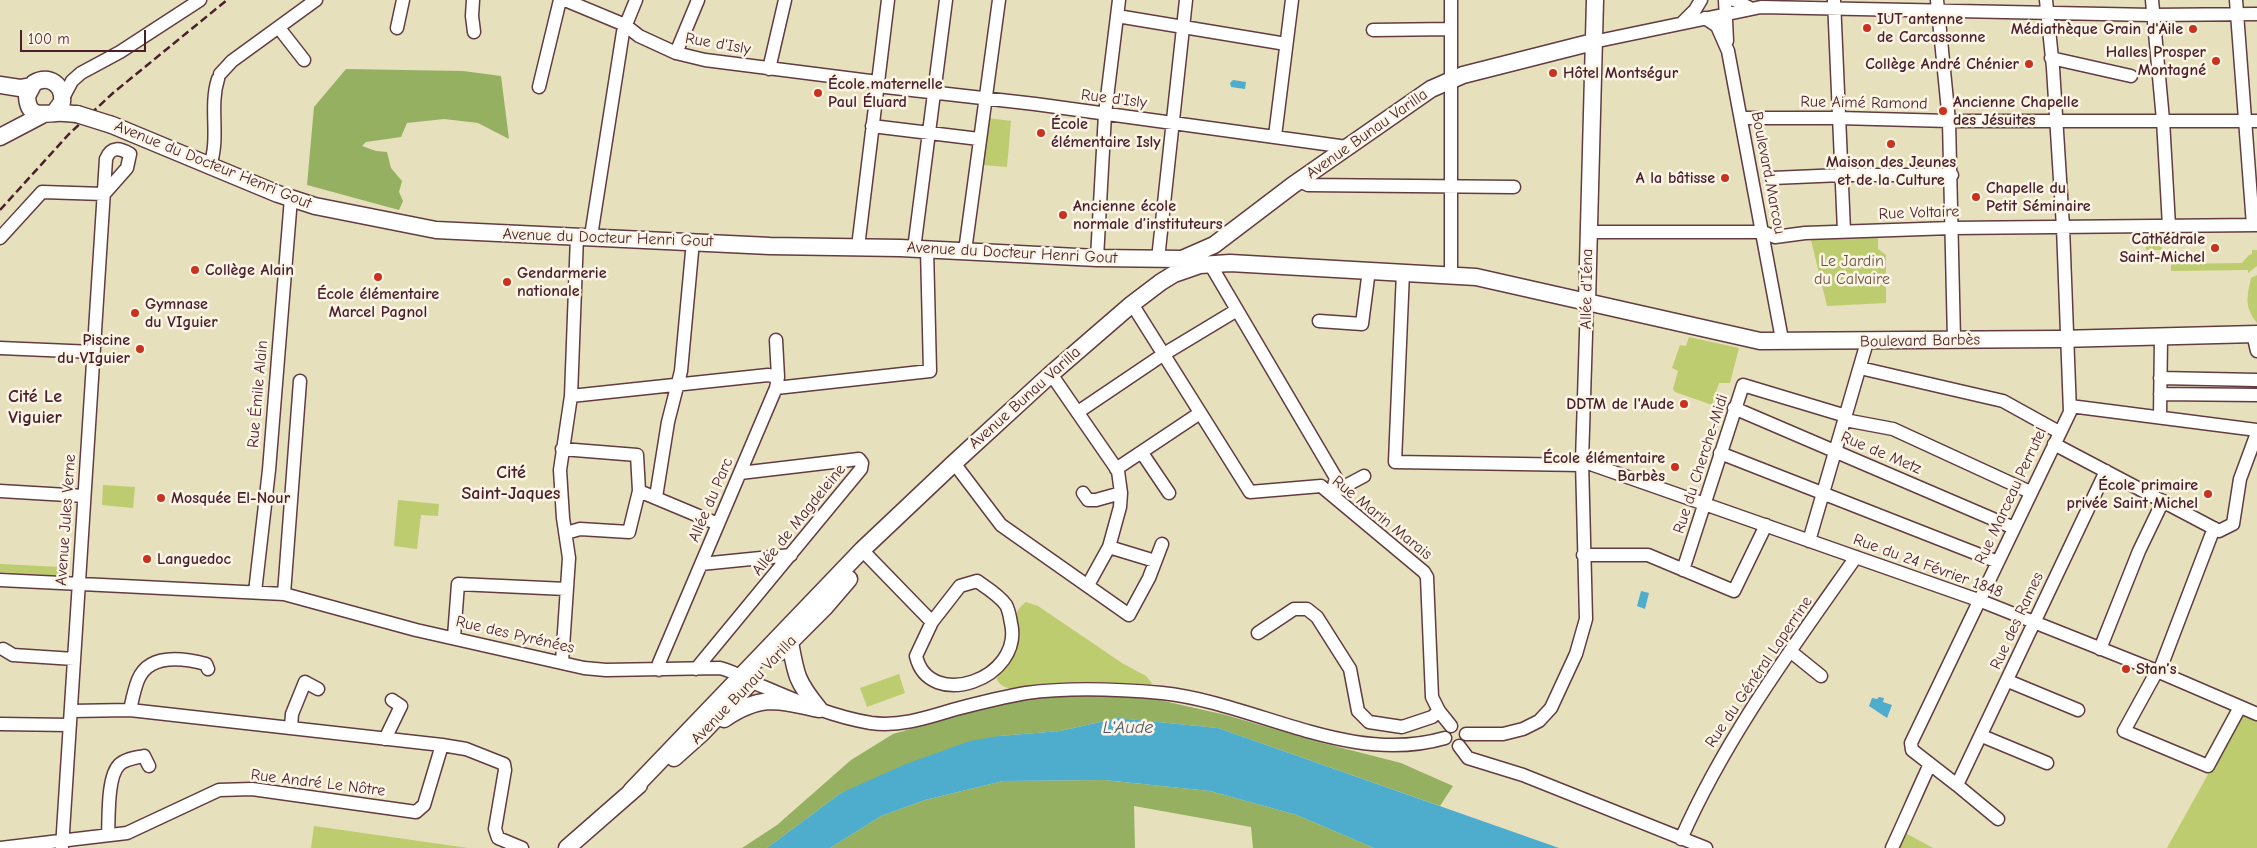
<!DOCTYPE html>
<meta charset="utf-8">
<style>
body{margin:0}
#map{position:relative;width:2257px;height:848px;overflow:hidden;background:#e7e0bd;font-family:"Comic Neue",sans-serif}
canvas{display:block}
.scale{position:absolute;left:20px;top:30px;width:126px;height:22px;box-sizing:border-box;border:2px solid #4a1f2b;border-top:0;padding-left:6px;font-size:15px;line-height:18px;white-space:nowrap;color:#4a1f2b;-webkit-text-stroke:4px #fcf5e5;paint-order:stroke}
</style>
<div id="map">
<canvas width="2257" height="848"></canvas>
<div class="scale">100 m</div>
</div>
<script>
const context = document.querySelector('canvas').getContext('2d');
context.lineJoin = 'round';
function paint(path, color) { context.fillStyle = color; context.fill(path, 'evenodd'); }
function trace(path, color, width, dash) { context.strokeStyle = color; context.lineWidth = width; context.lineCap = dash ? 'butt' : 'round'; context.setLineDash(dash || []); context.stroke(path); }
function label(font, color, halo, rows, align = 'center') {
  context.font = font + ' "Comic Neue",sans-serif'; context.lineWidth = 5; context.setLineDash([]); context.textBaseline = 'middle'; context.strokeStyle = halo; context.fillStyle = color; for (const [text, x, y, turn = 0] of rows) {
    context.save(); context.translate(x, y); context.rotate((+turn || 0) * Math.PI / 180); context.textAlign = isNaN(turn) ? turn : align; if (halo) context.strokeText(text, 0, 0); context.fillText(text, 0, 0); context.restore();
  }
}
paint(new Path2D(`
 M 988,118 L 1011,121 L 1007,167 L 982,165 Z
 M 1878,234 L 1878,249 L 1886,255 L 1886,303 L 1827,306 L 1810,236 Z
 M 2146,240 L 2162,240 L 2162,250 L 2146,250 Z
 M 2252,250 L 2257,250 L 2257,266 L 2248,273 L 2248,270 L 2171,271 L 2171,264 L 2242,263 L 2249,255 L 2252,254 Z
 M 2257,275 L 2257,323 C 2244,306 2247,298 2251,278 Z
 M 1689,337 L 1739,348 L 1730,383 L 1719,383 L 1712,405 L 1675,392 L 1673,389 L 1678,371 L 1672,368 L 1680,345 L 1686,346 Z
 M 103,485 L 135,487 L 133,508 L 102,505 Z
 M 398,500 L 439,504 L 438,516 L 421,515 L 417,549 L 394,546 Z
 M 0,564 L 61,567 L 61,576 L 0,572 Z
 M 1026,602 L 1038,606 L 1122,663 L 1146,676 L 1152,683 L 1149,686 L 1027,686 C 1016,689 1004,691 997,680 C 999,667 1014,661 1017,648 C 1021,628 1006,617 1026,602 Z
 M 899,674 L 905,693 L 867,707 L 860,688 Z
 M 2241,715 L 2257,721 L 2257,848 L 2167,848 Z
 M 314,826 L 468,848 L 311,848 Z
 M 1902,831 L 1933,848 L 1894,848 Z`), '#bdcc6e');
paint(new Path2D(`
 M 346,69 L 463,71 L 501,76 L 509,139 L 478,123 L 444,119 L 407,123 L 401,137 L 366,142 L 362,146 L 376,151 L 387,152 L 391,168 L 402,181 L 399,192 L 403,201 L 399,210 L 307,185 L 314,107 Z
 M 1050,695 L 1137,695 L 1226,715 L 1315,741 L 1401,763 L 1453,786 L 1440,806 L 1218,728 L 1118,718 L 1060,731 L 999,736 L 841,793 L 767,848 L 742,848 L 777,825 L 851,760 L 893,734 L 984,708 Z
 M 1104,780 L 1210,791 L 1297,815 L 1374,848 L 1253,848 L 1251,827 L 1134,806 L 1135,848 L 830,848 L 881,816 L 925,800 L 1003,781 Z`), '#96b061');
paint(new Path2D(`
 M 1233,80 L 1246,82 L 1245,89 L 1231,87 L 1230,83 Z
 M 1641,591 L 1649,593 L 1645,609 L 1637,606 Z
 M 1879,697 L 1884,698 L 1883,702 L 1892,705 L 1887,718 L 1869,706 L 1872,698 L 1877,699 Z
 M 1118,718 L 1218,728 L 1559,848 L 1374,848 L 1297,815 L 1210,791 L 1104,780 L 1003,781 L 925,800 L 881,816 L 830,848 L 767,848 L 841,793 L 906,764 L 970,741 L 999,736 L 1060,731 Z`), '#4eaccd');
const minor = new Path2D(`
 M 473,0 L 472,16 L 474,32
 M 565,0 L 625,25 L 639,36 L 676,53 L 705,60 L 878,82
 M 1451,0 L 1451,274
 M 1725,0 L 1727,41
 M 1734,0 L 1750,8
 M 1834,0 L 1844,231
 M 1937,0 L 1949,121 L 1954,340
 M 2152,0 L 2163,120 L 2169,226
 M 2236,0 L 2253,225
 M 1117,16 L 1286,44
 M 1705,18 L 1717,26 L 1728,51 L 1781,334 L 1777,341
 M 1682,23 L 1695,10 L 1701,0
 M 279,28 L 304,60
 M 397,28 L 403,0
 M 1373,30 L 1451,29
 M 1593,42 L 1761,7 L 2152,15 L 2257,14
 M 676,53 L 698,0
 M 2051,58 L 2131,76
 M 769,69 L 785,0
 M 220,74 L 232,61 L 316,0
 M 877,86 L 1035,104 L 1347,147
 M 539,87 L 560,0
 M 63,98 L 72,81 L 81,73 L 120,52 L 200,0
 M 1741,118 L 1839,118 L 1949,121 L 2257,121
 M 872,126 L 979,139
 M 1275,136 L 1292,0
 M 210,165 C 220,138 209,107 218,79
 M 1772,178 L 1842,175 L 1952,175
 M 1299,181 L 1308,185 L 1514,187
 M 1588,232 L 1763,232 L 1775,237 L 1805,233 L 1952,228 L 2257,225
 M 591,236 L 623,32 L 636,0
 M 0,238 L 42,192 L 104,194
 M 858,247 L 888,0
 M 914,249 L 946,0
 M 965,251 L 999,0
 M 1097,258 L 1105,114 L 1119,0
 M 1158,259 L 1186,0
 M 1210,264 L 1336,478 L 1332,493
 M 1403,272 L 1395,462 L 1582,465
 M 1132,304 L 1250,492 L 1321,486 L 1424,572 L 1427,577 L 1432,697 L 1439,711 L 1451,726
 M 1319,321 L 1362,324 L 1369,270
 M 2253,334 L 2257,351
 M 0,348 L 93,352
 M 1860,368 L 2003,401 L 2059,432
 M 1051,374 L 1118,471 L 1121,493 L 1120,507 L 1109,547 L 1088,585
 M 2160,378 L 2257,380
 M 776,388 L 930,371 L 927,249
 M 2160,394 L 2257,395
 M 571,396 L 768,375 L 778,377
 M 2070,406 L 2257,430
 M 1734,408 L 2014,528
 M 1078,412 L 1164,354 L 1237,310
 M 2160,417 L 2161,337
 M 1845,420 L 1893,429 L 2030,492
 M 2054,444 L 2219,531 L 2233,524 L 2240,479 L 2257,433
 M 562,449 L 637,455 L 639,491 L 718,524
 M 1142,453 L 1169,493
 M 1720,453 L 1998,562
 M 1582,461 L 1981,601 L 2157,671 L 2257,714
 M 954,463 L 1001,525 L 1129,615 L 1149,578 L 1162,544
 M 1116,469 L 1200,413
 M 0,491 L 84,496
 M 1083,493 L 1088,500 L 1096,500 L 1121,493
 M 1332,493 L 1364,476
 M 656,497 L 668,422 L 681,371 L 693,241
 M 566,533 L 580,529 L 629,532 L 639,491
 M 1809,541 L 1867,342
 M 1109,547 L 1155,561
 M 862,550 L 932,622
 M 1583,555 L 1648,555 L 1734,591 L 1766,525
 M 701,564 L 791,555
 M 1683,570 L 1743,385 L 1846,416
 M 0,580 L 284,594 L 416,630 L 584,668 L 606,670 L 720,668 C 736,672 749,681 764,687 C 799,702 834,717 871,723 C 901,727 929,717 956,709 C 979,703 1003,697 1026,693 C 1071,687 1117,689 1162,693 C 1256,703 1349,766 1445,738
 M 977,581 C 987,588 999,595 1006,605 C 1009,610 1010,618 1011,623 C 1024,679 929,712 916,656 L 932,622 L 960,586 Z
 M 255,592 L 269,470 L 291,198
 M 284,594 L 300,381
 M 1258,633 L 1294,609 L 1307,609 L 1317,617 L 1350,669 L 1358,711 L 1369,722 L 1402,727 L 1432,717 L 1439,711
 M 454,637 L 458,584 L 566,589
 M 3,649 L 13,655 L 74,659
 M 2100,649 L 2139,551 L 2163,501
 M 1790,651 L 1821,676
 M 562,662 L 569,558 L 563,518 L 560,470 L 571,396 L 577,236
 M 696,669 L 861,469 L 862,463 L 859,459 L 740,473
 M 659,670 L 659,663 L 776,388 L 778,377 L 776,340
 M 2157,671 L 2124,731 L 2208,766 L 2240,707
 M 2159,672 L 2214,528
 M 2008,681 L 2078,710
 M 130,710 C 132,701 134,690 138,680 C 149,653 183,658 206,664 L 208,669
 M 71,711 L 130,710 L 442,745 L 466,749 L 504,764 L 505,770 L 495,829 L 498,838 L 522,848
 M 0,724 L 70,725
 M 291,727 L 292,714 L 305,682 L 318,689
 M 1466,734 L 1503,734 L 1523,729 L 1539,721 L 1551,708 L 1576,654 L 1586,619 L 1582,461 L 1587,302
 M 1982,736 L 2047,763
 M 385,739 L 401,706 L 392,700
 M 1459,746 L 1468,758 L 1523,775 L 1706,848
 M 1957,785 L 2106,471
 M 1998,819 L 1957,785 L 1912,750 L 1911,743 L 2070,412 L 2063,227 L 2053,68 L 2046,0
 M 108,835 C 109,818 107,777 119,765 C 125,759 135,758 144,756 L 149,766
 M 1681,839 C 1726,737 1792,648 1856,557
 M 0,848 L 127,833 L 219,790 L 252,789 L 416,812 L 424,805 L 442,745
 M 62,848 L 106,159 C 111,146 120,148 130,154 L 127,168 L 104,194
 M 1892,848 C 1905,820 1917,792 1930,764`);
const major = new Path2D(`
 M 0,85 L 20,88 L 31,86
 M 54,113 L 62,102 C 64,85 49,74 34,83 L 27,96 C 28,118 41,114 56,113 C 63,112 70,114 77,114
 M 112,125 L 278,194 L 315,206 L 436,230 L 770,246 L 900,248 L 1097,258 L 1182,259 L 1214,245 L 1293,185 L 1431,89 L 1463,75 L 1593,42
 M 0,137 L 42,115
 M 1587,302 L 1595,0
 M 790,642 C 796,676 797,682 819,709
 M 780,652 L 825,607 L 849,579
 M 724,719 C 761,694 778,700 819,709
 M 674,758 L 702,733 L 749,684
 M 631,791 L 862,550 L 954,463 L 1051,374 L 1132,304 L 1161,282 L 1174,274 L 1200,265 L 1230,263 L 1476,277 L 1760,341 L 2059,339 L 2257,334
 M 567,848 L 639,785`);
trace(minor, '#623c41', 15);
trace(major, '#623c41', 19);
trace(minor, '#fff', 12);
trace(major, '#fff', 16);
trace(new Path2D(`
 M 0,210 L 69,134 L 113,93 L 227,0`), '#4a1f2b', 2.5, [8, 4]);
const majorBridge = new Path2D(`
 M 77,114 L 112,125`);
trace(majorBridge, '#623c41', 19, []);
trace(majorBridge, '#fff', 16);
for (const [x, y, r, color] of [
 [1867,28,5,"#c8321e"],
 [2193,29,5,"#c8321e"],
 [2216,61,5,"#c8321e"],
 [2029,64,5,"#c8321e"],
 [1553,73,5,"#c8321e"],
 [818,93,5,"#c8321e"],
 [1943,111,5,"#c8321e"],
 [1041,133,5,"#c8321e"],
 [1891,144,5,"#c8321e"],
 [1725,178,5,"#c8321e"],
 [1976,197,5,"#c8321e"],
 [1063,215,5,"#c8321e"],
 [2215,248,5,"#c8321e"],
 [195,270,5,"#c8321e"],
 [378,277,5,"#c8321e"],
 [507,282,5,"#c8321e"],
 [135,313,5,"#c8321e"],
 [140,349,5,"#c8321e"],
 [1684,404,5,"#c8321e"],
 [1675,467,5,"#c8321e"],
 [2208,494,5,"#c8321e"],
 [161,498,5,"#c8321e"],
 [147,559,5,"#c8321e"],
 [2126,669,5,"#c8321e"]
]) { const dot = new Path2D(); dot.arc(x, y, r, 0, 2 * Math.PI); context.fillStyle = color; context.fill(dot); trace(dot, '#fcf5e5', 2); }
label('bold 16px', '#4a1f2b', '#fcf5e5', [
 ["IUT antenne",1877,19],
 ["de Carcassonne",1877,37],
 ["Médiathèque Grain d'Aile",2183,29,"right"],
 ["Halles Prosper",2206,52,"right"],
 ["Montagné",2206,70,"right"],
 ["Collège André Chénier",2019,64,"right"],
 ["Hôtel Montségur",1563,73],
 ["École maternelle",828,84],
 ["Paul Éluard",828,102],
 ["Ancienne Chapelle",1953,102],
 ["des Jésuites",1953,120],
 ["École",1051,124],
 ["élémentaire Isly",1051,142],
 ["Maison des Jeunes",1891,162,"center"],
 ["et de la Culture",1891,180,"center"],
 ["A la bâtisse",1715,178,"right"],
 ["Chapelle du",1986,188],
 ["Petit Séminaire",1986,206],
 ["Ancienne école",1073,206],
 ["normale d’instituteurs",1073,224],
 ["Cathédrale",2205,239,"right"],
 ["Saint-Michel",2205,257,"right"],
 ["Collège Alain",205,270],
 ["Gendarmerie",517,273],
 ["nationale",517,291],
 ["École élémentaire",378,294,"center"],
 ["Marcel Pagnol",378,312,"center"],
 ["Gymnase",145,304],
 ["du VIguier",145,322],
 ["Piscine",130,340,"right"],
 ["du VIguier",130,358,"right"],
 ["DDTM de l'Aude",1674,404,"right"],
 ["École élémentaire",1665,458,"right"],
 ["Barbès",1665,476,"right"],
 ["École primaire",2198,485,"right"],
 ["privée Saint Michel",2198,503,"right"],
 ["Mosquée El-Nour",171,498],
 ["Languedoc",157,559],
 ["Stan’s",2136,669]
], 'left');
label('16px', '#4a1f2b', '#fcf5e5', [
 ["Rue d'Isly",718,44,10],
 ["Rue d'Isly",1114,99,7],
 ["Rue Aimé Ramond",1864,103,1],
 ["Avenue Bunau Varilla",1367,134,-35],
 ["Avenue du Docteur Henri Gout",213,165,22],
 ["Boulevard Marcou",1768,173,79],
 ["Rue Voltaire",1919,213,-2],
 ["Avenue du Docteur Henri Gout",608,238,2],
 ["Avenue du Docteur Henri Gout",1012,253,3],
 ["Allée d'Iéna",1587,289,-89],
 ["Boulevard Barbès",1920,341,-1],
 ["Rue Émile Alain",258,394,-85],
 ["Avenue Bunau Varilla",1025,398,-42],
 ["Rue de Metz",1881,453,23],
 ["Rue du Cherche-Midi",1701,464,-72],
 ["Rue Marceau Perrutel",2011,496,-65],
 ["Allée du Parc",711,500,-67],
 ["Rue Marin Marais",1382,518,39],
 ["Avenue Jules Verne",66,520,-86],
 ["Allée de Magdeleine",799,520,-51],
 ["Rue du 24 Février 1848",1928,566,20],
 ["Rue des Rames",2017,621,-65],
 ["Rue des Pyrénées",515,635,13],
 ["Rue du Général Laperrine",1759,672,-56],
 ["Avenue Bunau Varilla",744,690,-46],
 ["Rue André Le Nôtre",318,783,7]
]);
label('16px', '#6c533f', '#fcf5e5', [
 ["Le Jardin",1852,261],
 ["du Calvaire",1852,279]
]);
label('bold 18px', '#4a1f2b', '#fcf5e5', [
 ["Cité Le",35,397],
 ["Viguier",35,418],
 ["Cité",511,473],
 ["Saint-Jaques",511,494]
]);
label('italic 18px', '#4c576c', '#fcf5e5', [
 ["L'Aude",1128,728]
]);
</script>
